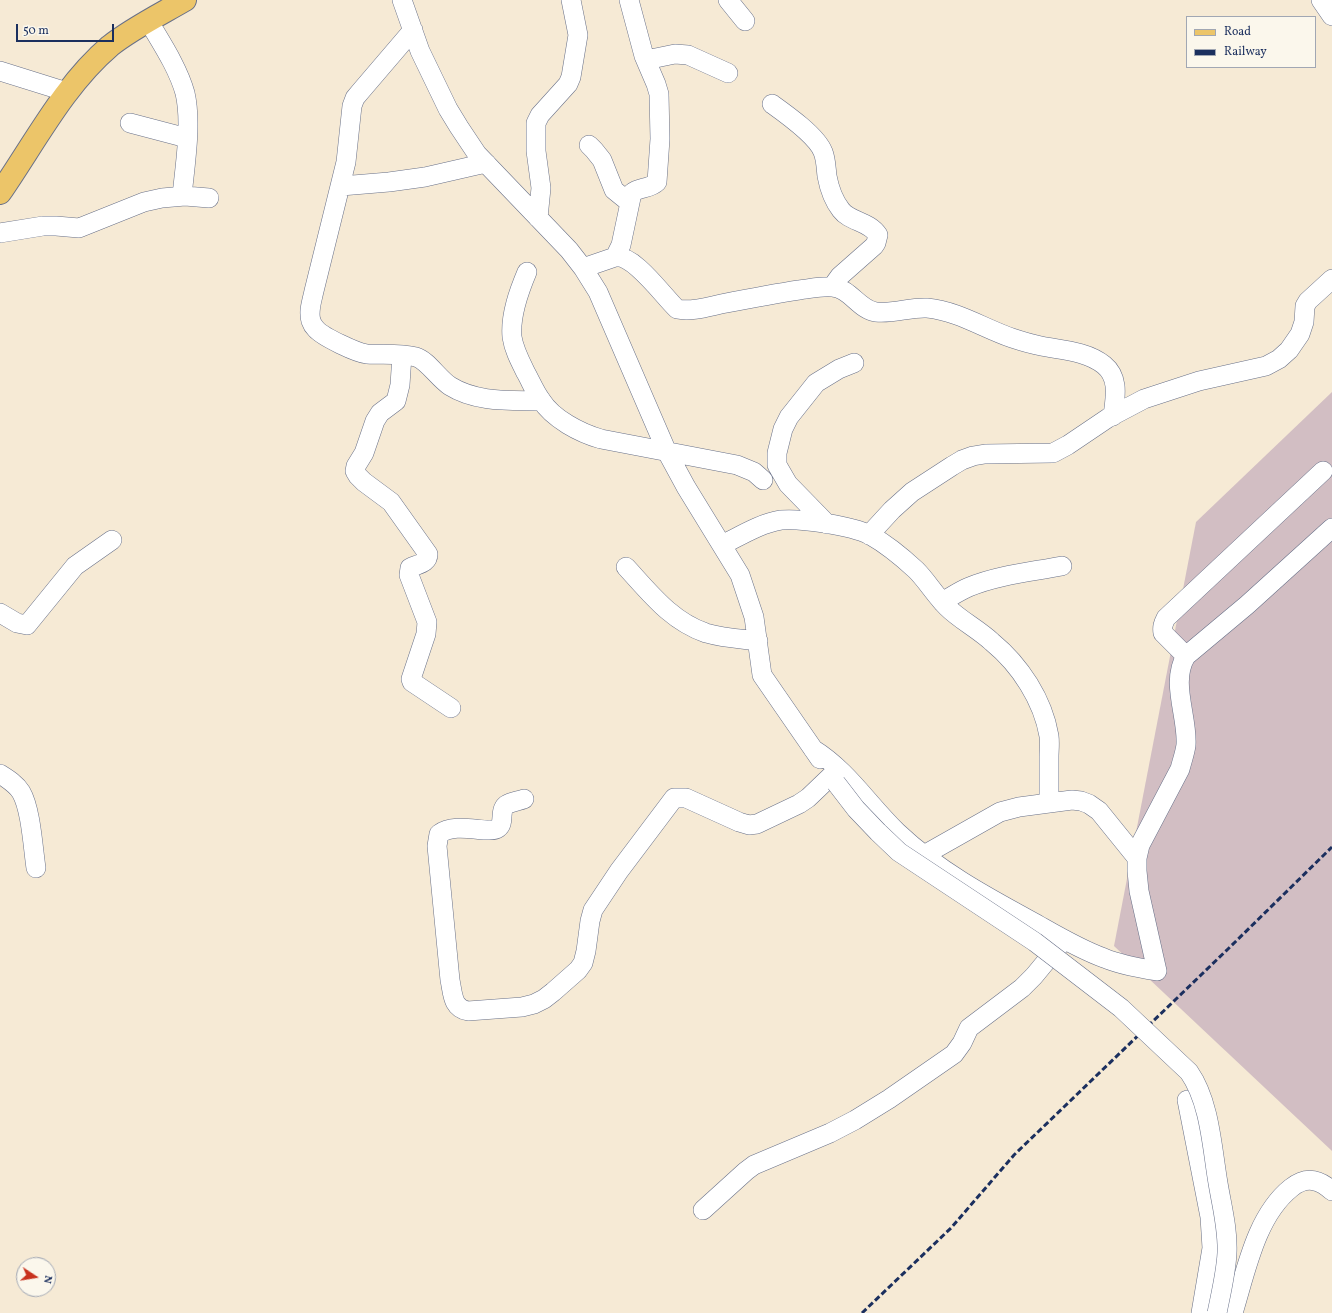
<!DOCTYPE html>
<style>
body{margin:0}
#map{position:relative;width:1332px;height:1313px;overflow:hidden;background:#f6ead5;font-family:Vollkorn,serif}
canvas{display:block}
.legend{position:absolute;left:1186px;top:16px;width:130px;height:52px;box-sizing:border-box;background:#fbf7ec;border:1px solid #a1a7b3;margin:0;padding:5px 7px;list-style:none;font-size:12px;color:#1b2f5e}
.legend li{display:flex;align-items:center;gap:8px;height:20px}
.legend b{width:20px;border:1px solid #a1a7b3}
.north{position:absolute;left:16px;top:1257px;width:40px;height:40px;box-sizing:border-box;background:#fbf7ec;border:1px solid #a1a7b3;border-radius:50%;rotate:102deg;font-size:11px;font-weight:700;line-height:16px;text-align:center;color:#1b2f5e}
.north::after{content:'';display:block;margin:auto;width:14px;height:18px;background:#c8321e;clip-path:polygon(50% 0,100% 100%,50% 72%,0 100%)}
.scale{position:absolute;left:16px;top:24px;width:98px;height:18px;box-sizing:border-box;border:2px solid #1b2f5e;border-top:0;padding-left:5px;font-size:12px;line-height:14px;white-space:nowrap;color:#1b2f5e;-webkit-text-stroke:3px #fbf7ec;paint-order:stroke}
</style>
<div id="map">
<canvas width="1332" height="1313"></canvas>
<ul class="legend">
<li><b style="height:5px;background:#ecc569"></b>Road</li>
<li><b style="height:5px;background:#1b2f5e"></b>Railway</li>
</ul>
<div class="north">N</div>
<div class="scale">50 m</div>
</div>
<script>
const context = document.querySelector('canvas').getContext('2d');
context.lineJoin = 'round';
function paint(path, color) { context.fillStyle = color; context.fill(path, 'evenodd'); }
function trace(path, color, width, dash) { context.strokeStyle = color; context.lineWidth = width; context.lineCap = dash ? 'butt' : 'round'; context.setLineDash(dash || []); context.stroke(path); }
paint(new Path2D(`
 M 1332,392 L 1332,1151 L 1114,946 L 1196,522 Z`), '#d2bec3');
const minor = new Path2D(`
 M 402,0 L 420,51 L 448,109 L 459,127 L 477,154 L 569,250 L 583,268 L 598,292 L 667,452 L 686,487 L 740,575 L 754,617 L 762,675 L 820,759
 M 728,0 L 745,21
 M 1321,0 L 1332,16
 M 149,22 C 162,44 178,68 185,93 C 192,123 185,165 182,196
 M 413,30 L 360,92 L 355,98 L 352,106 L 346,162 L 314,291 C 312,301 308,311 311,321 C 312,324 314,327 316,329 C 323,337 357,353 367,354 C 383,355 400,353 416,357 C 427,360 439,379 450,386 C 477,403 511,400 541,401
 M 646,60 L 675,54 L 688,55 L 728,73
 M 0,71 L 67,92
 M 772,104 C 786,114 817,136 823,152 C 826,159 826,168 827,176 C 829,187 834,201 841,210 C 850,222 869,221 878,235 L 876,243 L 874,246 L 840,276 L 832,287
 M 130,123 L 187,138
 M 589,145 L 594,150 L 602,160 L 614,190 L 630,203
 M 341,186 L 389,182 L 425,177 L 486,163
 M 538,218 L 541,188 L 536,151 L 536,123 L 540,115 L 568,84 L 571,77 L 578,35 L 571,0
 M 0,233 L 43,226 L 56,226 L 79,228 L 144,202 L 162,198 L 185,196 L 209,198
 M 615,257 L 621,245 L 632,193 C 639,187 650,189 657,182 L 660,139 L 659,94 L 656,84 L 644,56 L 629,0
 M 583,268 L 615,257 C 634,254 663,296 677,309 C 691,312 707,307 721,304 C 747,299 773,294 799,290 C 809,289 821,286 832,287 C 850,288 859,310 876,312 C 893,314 910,307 927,308 C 958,311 983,328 1012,338 C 1021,341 1031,344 1041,346 C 1061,350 1087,351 1104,365 C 1120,378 1115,398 1113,416
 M 527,272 C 519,291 510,315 512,337 C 514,350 520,361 526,373 C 531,382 535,392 541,400 C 553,419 580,433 601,439 L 737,465 L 754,472 L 763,480
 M 402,355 L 400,385 L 396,401 L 380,413 L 375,421 L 364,453 L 356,466 L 355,471 L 358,476 L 364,482 L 391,502 L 428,554 C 428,564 417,564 410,568 L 409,575 L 427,622 L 426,634 L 411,679 L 412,682 L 451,708
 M 827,524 L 788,484 L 777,465 L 777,453 L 783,429 L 789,417 L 816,383 L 839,369 L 854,363
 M 869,535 L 892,510 L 912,492 L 952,466 L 962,460 L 973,456 L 985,454 L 1053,453 L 1068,445 L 1108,418 L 1144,399 L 1199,381 L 1266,366 L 1279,359 L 1289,350 L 1300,334 L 1304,322 L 1305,306 L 1308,301 L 1332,279
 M 722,545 C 740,536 761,523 781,520 C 801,518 852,526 870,535 C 886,544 902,557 916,570 C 927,581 935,595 947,607 C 960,620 978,629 992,642 C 1020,665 1043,700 1049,736 C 1050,743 1049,750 1049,757 C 1049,772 1049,787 1049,802
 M 626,567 C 650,593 671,621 706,633 C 723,638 741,639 758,641
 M 942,602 C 951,597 959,591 969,587 C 998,575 1031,572 1062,566
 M 0,613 L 17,623 L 27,625 L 75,566 L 112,540
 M 1186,656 L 1163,633 C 1162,627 1163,624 1166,618 L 1323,471
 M 813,749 C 847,770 868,804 897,832 C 937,870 985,896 1033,922 C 1056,935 1079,949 1104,958 C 1121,965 1139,968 1157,971 L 1139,891 L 1137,871 L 1137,858 L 1140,845 L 1180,769 C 1182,761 1185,753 1186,745 C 1188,717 1170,682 1186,656 L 1247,605 L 1332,528
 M 0,774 C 8,779 16,784 21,792 C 31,809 33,848 36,868
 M 524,799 C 518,801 511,802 506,805 C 499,811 505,823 498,828 C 488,835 457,821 439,834 L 437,846 L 450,980 C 453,994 452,1008 468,1011 L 522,1007 L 534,1004 L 544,999 L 553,992 L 578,970 L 583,963 L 586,951 L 590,921 L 593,910 L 619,871 L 674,798 L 686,798 L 739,822 L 749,825 L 757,824 L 799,804 L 808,798 L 831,776
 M 924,855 L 1000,812 L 1019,807 L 1072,800 L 1081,801 L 1089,804 L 1099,811 L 1137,858
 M 1187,1100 L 1210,1217 L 1212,1248 L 1201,1313
 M 703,1210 L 746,1171 L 754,1165 L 830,1133 L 855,1120 L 889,1099 L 954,1054 L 962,1043 L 969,1028 L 1022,988 L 1034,976 L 1062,942
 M 1233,1313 C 1246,1271 1256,1216 1291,1188 C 1306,1176 1319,1179 1332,1191`);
const major = new Path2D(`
 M 0,193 C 34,144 64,85 110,46 C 131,29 161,14 185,0`);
trace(minor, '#687088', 20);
trace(major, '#687088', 24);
trace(minor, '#fff', 19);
trace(major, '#ecc569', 22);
trace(new Path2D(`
 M 862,1313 L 951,1228 L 1014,1155 L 1228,949 L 1332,847`), '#1b2f5e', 3, [6, 3]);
const minorBridge = new Path2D(`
 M 836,783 L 856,809 L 878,832 L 899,852 L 1035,942 L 1121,1008 L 1189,1072 C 1210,1102 1212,1148 1218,1183 C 1222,1207 1228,1229 1227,1253 C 1226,1273 1221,1293 1217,1313`);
trace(minorBridge, '#687088', 20, []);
trace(minorBridge, '#fff', 19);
</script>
